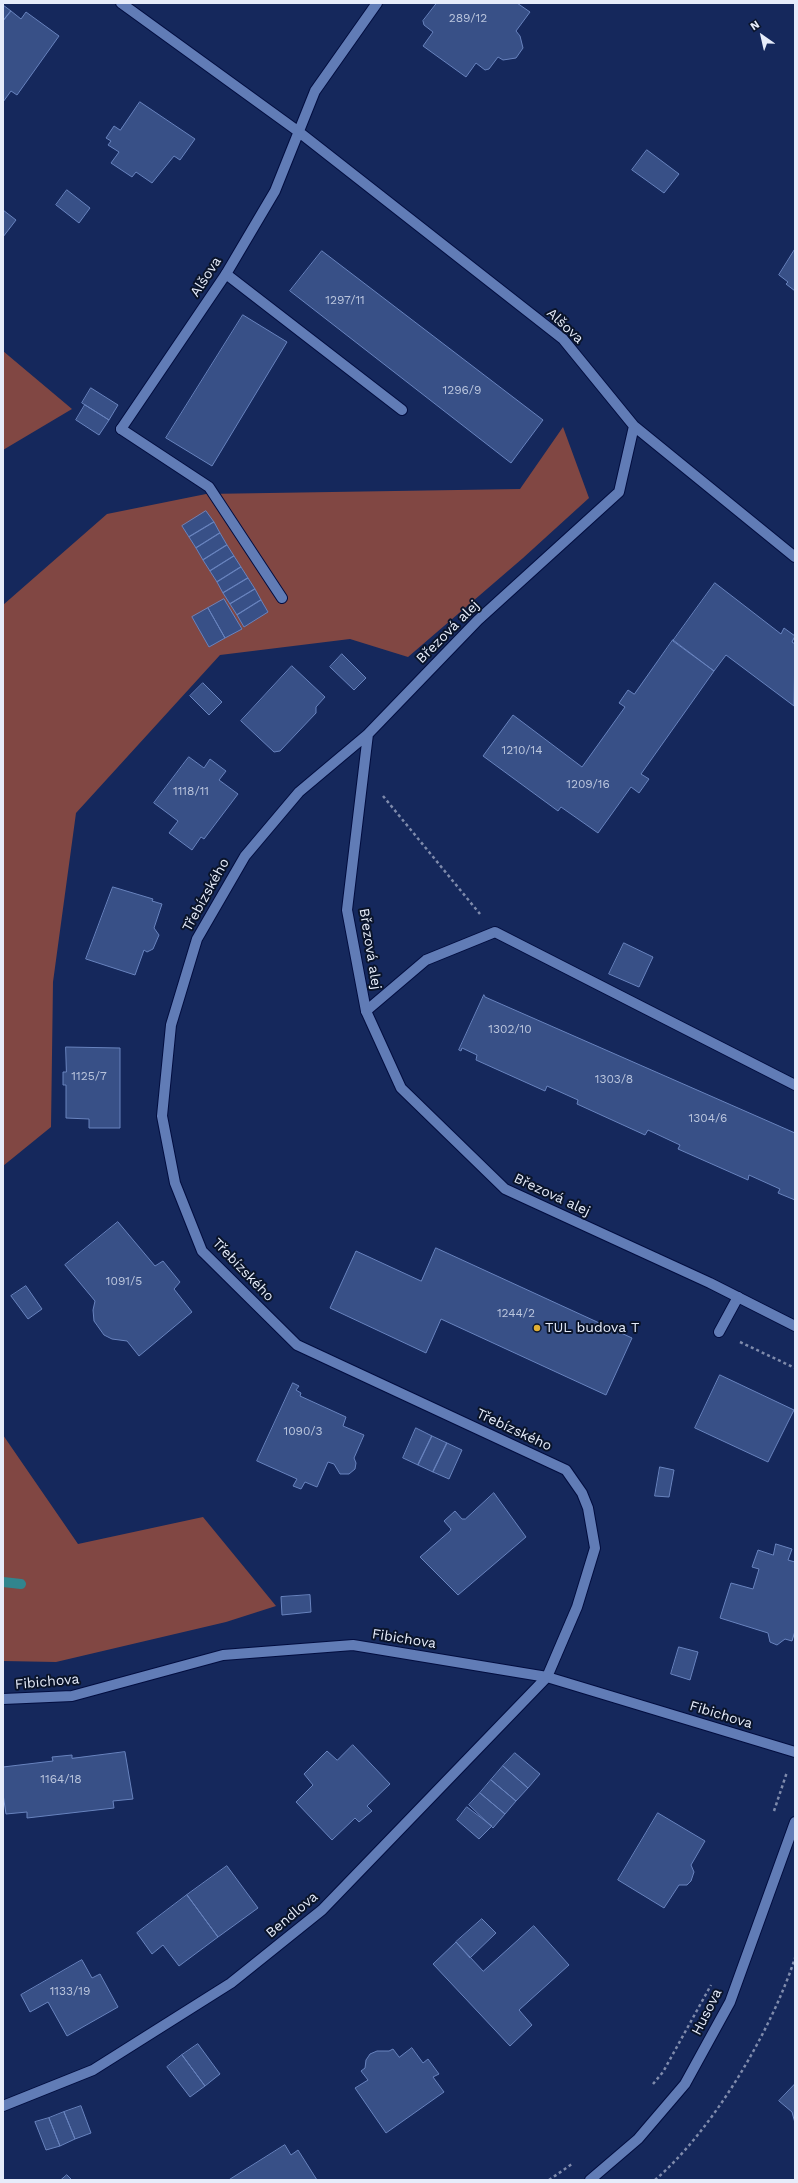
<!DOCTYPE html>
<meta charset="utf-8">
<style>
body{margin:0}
#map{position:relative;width:798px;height:2183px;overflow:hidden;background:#15285c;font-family:"Work Sans",sans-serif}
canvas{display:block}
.frame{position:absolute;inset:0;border:4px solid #e6ecfa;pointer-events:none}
.north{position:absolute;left:742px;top:16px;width:40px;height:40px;-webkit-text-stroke:3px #0a142a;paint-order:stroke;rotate:326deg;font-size:11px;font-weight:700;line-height:16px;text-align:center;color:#e6ecfa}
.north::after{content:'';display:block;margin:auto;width:14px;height:18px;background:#e6ecfa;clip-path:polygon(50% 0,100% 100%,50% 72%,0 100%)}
</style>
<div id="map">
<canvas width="798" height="2183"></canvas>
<div class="frame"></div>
<div class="north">N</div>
</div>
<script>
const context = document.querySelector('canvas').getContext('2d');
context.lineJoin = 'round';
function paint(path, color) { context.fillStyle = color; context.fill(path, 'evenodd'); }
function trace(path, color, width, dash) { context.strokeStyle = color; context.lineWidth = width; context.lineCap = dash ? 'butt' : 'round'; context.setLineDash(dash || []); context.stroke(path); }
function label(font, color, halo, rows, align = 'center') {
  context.font = font + ' "Work Sans",sans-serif'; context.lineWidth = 4; context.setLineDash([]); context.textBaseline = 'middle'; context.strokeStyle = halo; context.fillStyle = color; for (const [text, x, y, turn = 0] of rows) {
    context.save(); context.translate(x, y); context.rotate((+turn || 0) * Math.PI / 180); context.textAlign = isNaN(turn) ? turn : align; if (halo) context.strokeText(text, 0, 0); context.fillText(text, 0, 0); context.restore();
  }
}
paint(new Path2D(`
 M 3,351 L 72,409 L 3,450 Z
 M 563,427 L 589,498 L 523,558 L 408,657 L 350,639 L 220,655 L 76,813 L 53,982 L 51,1127 L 3,1166 L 3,605 L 107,514 L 206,494 L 520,489 Z
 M 3,1435 L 78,1544 L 203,1517 L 276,1606 L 226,1622 L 56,1662 L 3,1661 Z`), '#814743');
trace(new Path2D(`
 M 3,1582 L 21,1584`), '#31858e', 10);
const building = new Path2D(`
 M 437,3 L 517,3 L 530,12 L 516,31 L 520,36 L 523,48 L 516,58 L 503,60 L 498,57 L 489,69 L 485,70 L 476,63 L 466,77 L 423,46 L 433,32 L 424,25 L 423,21 Z
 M 3,5 L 11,11 L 3,21 Z
 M 11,11 L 21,19 L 26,12 L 59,36 L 17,95 L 11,91 L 3,102 L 3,21 Z
 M 140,102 L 195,139 L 180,160 L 174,156 L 152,183 L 136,172 L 132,177 L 111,163 L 119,152 L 108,145 L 111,141 L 106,138 L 114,126 L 120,130 Z
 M 647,150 L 679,174 L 664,193 L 632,170 Z
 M 67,190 L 90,208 L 79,223 L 56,205 Z
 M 3,210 L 16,220 L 3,237 Z
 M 795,249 L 795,291 L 786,284 L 788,282 L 779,275 Z
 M 322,251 L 543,420 L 511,463 L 290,291 Z
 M 243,315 L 287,342 L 212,466 L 166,438 Z
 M 91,388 L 118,405 L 109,420 L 82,403 Z
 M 85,405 L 109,420 L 99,435 L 76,420 Z
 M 206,511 L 214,522 L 189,537 L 182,526 Z
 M 214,522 L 220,533 L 196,548 L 189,537 Z
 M 220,533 L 227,545 L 203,560 L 196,548 Z
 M 227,545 L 234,556 L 210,571 L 203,560 Z
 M 234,556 L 241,567 L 217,582 L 210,571 Z
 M 241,567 L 248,578 L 223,593 L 217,582 Z
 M 248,578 L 255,589 L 230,604 L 223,593 Z
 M 715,583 L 781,634 L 784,628 L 795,636 L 792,642 L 795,644 L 794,706 L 726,655 L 714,671 L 673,641 Z
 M 255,589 L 261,600 L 237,615 L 230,604 Z
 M 224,599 L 242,629 L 225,638 L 208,608 Z
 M 261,600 L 268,612 L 244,627 L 237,615 Z
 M 208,608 L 225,638 L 209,647 L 192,617 Z
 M 673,640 L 714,671 L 641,774 L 649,779 L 639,793 L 631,787 L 598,833 L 561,807 L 558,811 L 483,756 L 513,715 L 582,767 L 625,707 L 619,703 L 628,690 L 634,694 Z
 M 342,654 L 366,678 L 354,690 L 330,667 Z
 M 292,666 L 325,697 L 316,707 L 316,713 L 280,751 L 274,752 L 241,721 Z
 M 203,683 L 222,702 L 209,715 L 190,696 Z
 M 189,757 L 204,768 L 210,759 L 226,771 L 219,780 L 238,794 L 204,839 L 201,837 L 192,850 L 169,833 L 178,821 L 154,803 Z
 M 113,887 L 153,899 L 152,901 L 162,904 L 154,928 L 159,935 L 153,949 L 147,952 L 144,950 L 135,975 L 86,959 Z
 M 624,943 L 653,957 L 639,987 L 609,974 Z
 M 484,995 L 485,997 L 795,1133 L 795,1200 L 778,1193 L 780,1189 L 749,1175 L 748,1180 L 678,1149 L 680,1145 L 648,1130 L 645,1135 L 577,1104 L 578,1100 L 547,1086 L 545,1091 L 476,1060 L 477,1055 L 462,1048 L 461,1051 L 459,1050 Z
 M 66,1047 L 120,1048 L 120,1128 L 89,1128 L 89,1119 L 66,1118 L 66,1085 L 63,1085 L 63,1072 L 66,1072 Z
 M 118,1222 L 155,1266 L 163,1261 L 180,1282 L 174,1289 L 192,1312 L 139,1356 L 127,1341 L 112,1339 L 104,1335 L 94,1321 L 93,1310 L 95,1301 L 65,1265 Z
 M 436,1248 L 632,1338 L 606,1395 L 441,1319 L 426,1353 L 330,1308 L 356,1251 L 421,1281 Z
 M 26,1286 L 42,1309 L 28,1319 L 11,1296 Z
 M 720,1375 L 794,1410 L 768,1462 L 695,1428 Z
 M 293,1383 L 299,1386 L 296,1390 L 301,1393 L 300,1396 L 346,1417 L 343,1426 L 364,1435 L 354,1458 L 356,1463 L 355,1469 L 349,1474 L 340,1474 L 334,1464 L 328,1462 L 317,1487 L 305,1482 L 301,1489 L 293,1486 L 297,1479 L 257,1461 Z
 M 416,1428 L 432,1436 L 418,1465 L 403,1458 Z
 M 432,1436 L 447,1443 L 433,1472 L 418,1465 Z
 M 447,1443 L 462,1450 L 449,1479 L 433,1472 Z
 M 660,1467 L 674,1470 L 669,1497 L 655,1496 Z
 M 494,1493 L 526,1537 L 458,1595 L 420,1557 L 450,1531 L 451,1529 L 444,1521 L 455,1511 L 462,1519 L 465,1519 Z
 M 776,1544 L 792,1549 L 788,1560 L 795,1562 L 795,1631 L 792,1641 L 785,1639 L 777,1645 L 770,1642 L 768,1633 L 720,1618 L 731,1583 L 753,1589 L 759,1569 L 752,1567 L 758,1550 L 773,1555 Z
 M 310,1595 L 311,1612 L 282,1615 L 281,1597 Z
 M 679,1647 L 698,1652 L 690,1680 L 671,1674 Z
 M 353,1745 L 390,1784 L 367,1806 L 372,1811 L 359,1822 L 355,1818 L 332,1840 L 296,1802 L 313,1785 L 304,1774 L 327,1751 L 337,1760 Z
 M 125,1752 L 133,1799 L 113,1801 L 114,1808 L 27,1818 L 27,1812 L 6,1814 L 3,1794 L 3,1767 L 53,1761 L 52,1757 L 72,1755 L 72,1758 Z
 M 515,1753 L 540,1774 L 528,1788 L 503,1766 Z
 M 503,1766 L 528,1788 L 516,1801 L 491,1780 Z
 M 491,1780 L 516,1801 L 505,1814 L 480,1793 Z
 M 480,1793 L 505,1814 L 493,1828 L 469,1805 Z
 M 467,1807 L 492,1826 L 479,1839 L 457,1820 Z
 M 658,1813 L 705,1841 L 691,1865 L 694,1872 L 691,1881 L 687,1885 L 679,1885 L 664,1908 L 618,1880 Z
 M 227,1866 L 258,1908 L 218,1937 L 187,1895 Z
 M 187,1895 L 218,1937 L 179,1966 L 163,1945 L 152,1954 L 137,1933 Z
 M 482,1919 L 496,1933 L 470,1958 L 456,1942 Z
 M 534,1926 L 569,1965 L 519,2010 L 532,2025 L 510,2046 L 433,1964 L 456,1942 L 483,1971 Z
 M 82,1960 L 92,1978 L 100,1974 L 118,2007 L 67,2036 L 48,2002 L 30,2012 L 21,1995 Z
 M 198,2044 L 220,2074 L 205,2086 L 182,2055 Z
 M 412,2048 L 423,2063 L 428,2059 L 439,2074 L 433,2077 L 444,2092 L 386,2133 L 355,2088 L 368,2080 L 361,2071 L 365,2068 L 366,2060 L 370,2054 L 377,2051 L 389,2051 L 393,2049 L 399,2057 Z
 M 182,2055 L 205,2086 L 190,2097 L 167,2067 Z
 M 795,2084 L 795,2123 L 792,2112 L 779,2101 Z
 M 81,2106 L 91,2133 L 75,2139 L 64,2112 Z
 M 64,2112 L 75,2139 L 60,2146 L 49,2118 Z
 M 49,2118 L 60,2146 L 46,2150 L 35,2122 Z
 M 285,2145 L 291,2155 L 298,2150 L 317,2180 L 229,2180 Z
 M 67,2175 L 72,2180 L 61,2180 Z`);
paint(building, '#385087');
trace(building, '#6883be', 1);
const service = new Path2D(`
 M 226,274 L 402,410
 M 121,429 L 209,487 L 282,598
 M 366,1011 L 426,960 L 495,932 L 795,1085
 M 719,1332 L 738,1297`);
const minor = new Path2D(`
 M 121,3 L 299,132 L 563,339 L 634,426 L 795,557
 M 634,426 L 619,492 L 478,620 L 368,734 L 347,910 L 366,1011 L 401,1088 L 505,1189 L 710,1283 L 795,1326
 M 121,429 L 226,274 L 275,191 L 315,91 L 377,3
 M 3,1699 L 72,1696 L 223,1655 L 353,1645 L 547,1677 L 795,1752
 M 3,2106 L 93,2070 L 231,1983 L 322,1910 L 547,1677 L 577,1607 L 595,1548 L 588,1508 L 582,1493 L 566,1470 L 297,1345 L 202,1251 L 175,1183 L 162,1116 L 171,1025 L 197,939 L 245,856 L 299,792 L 368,734`);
const tertiary = new Path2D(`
 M 590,2180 L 638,2139 L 685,2084 L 730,2002 L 795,1822`);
trace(service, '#020d3f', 12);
trace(minor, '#020d3f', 12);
trace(tertiary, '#020d3f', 12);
trace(new Path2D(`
 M 383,796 L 480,914
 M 740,1342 L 795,1368
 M 774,1811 L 787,1772
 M 653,2084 L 663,2072 L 711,1985
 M 549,2180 L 572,2164
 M 655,2180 C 714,2129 771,2031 795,1958`), '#7f8bac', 2.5, [3, 3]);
trace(service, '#617cb6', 10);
trace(minor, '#617cb6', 10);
trace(tertiary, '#617cb6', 10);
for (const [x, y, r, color] of [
 [537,1328,4,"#e1af34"]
]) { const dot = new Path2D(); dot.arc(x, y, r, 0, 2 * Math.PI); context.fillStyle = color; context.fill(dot); trace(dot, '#0a142a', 1.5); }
label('12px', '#bac5dd', null, [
 ["289/12",468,18],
 ["1297/11",345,300],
 ["1296/9",462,390],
 ["1210/14",522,750],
 ["1209/16",588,784],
 ["1118/11",191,791],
 ["1302/10",510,1029],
 ["1125/7",89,1076],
 ["1303/8",614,1079],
 ["1304/6",708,1118],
 ["1091/5",124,1281],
 ["1244/2",516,1313],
 ["1090/3",303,1431],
 ["1164/18",61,1779],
 ["1133/19",70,1991]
]);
label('14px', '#e6ecfa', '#0a142a', [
 ["Alšova",206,277,-57],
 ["Alšova",565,326,43],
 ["Březová alej",448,632,-45],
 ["Třebízského",206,895,-61],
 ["Březová alej",370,949,81],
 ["Březová alej",552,1195,25],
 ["Třebízského",243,1270,46],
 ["Třebízského",514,1430,25],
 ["Fibichova",404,1639,9],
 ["Fibichova",47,1682,-5],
 ["Fibichova",721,1715,17],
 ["Bendlova",292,1915,-40],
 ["Husova",707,2012,-63]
]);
label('14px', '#e6ecfa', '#0a142a', [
 ["TUL budova T",545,1328]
], 'left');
</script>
